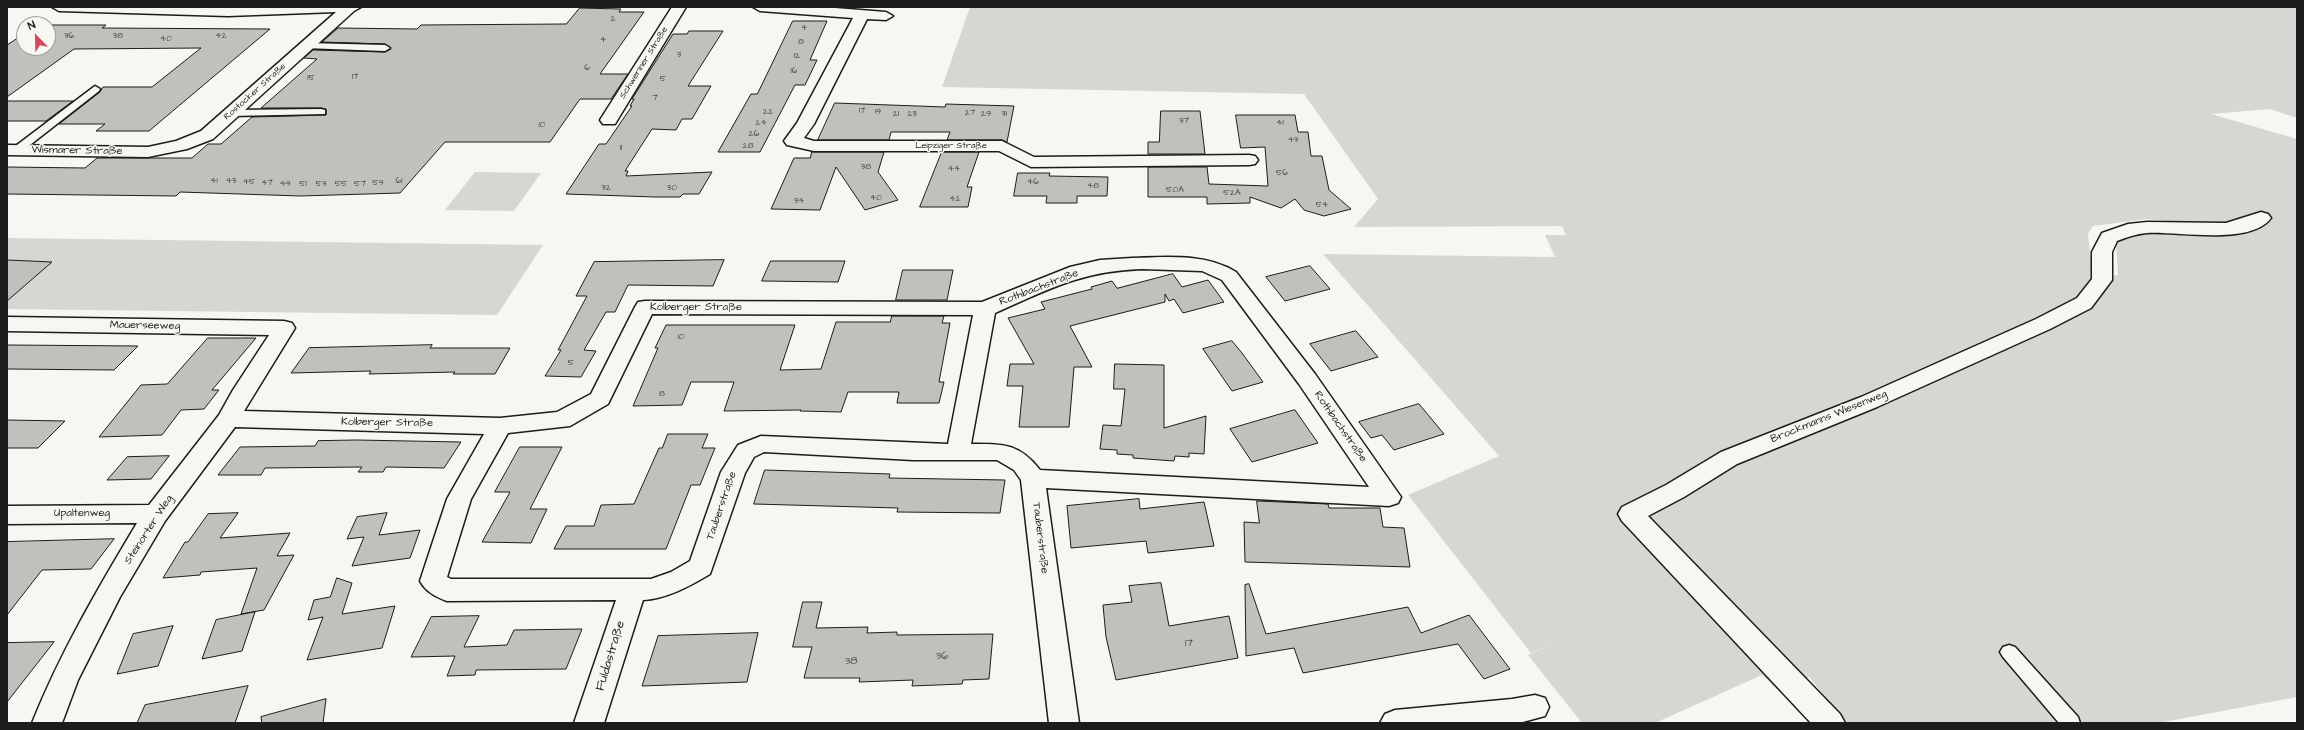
<!DOCTYPE html>
<meta charset="utf-8">
<style>
body{margin:0}
#map{position:relative;width:2304px;height:730px;overflow:hidden;background:#f6f6f2;font-family:"Architects Daughter",sans-serif}
canvas{display:block}
.frame{position:absolute;inset:0;border:8px solid #1c1c1c;pointer-events:none}
.north{position:absolute;left:16px;top:16px;width:40px;height:40px;box-sizing:border-box;background:#f6f6f2;border:1px solid #9f9f9c;border-radius:50%;rotate:337deg;font-size:11px;font-weight:700;line-height:16px;text-align:center;color:#1c1c1c}
.north::after{content:'';display:block;margin:auto;width:14px;height:18px;background:#d1495b;clip-path:polygon(50% 0,100% 100%,50% 72%,0 100%)}
</style>
<div id="map">
<canvas width="2304" height="730"></canvas>
<div class="frame"></div>
<div class="north">N</div>
</div>
<script>
const context = document.querySelector('canvas').getContext('2d');
context.lineJoin = 'round';
function paint(path, color) { context.fillStyle = color; context.fill(path, 'evenodd'); }
function trace(path, color, width, dash) { context.strokeStyle = color; context.lineWidth = width; context.lineCap = dash ? 'butt' : 'round'; context.setLineDash(dash || []); context.stroke(path); }
function label(font, color, halo, rows, align = 'center') {
  context.font = font + ' "Architects Daughter",sans-serif'; context.lineWidth = 3; context.setLineDash([]); context.textBaseline = 'middle'; context.strokeStyle = halo; context.fillStyle = color; for (const [text, x, y, turn = 0] of rows) {
    context.save(); context.translate(x, y); context.rotate((+turn || 0) * Math.PI / 180); context.textAlign = isNaN(turn) ? turn : align; if (halo) context.strokeText(text, 0, 0); context.fillText(text, 0, 0); context.restore();
  }
}
paint(new Path2D(`
 M 970,7 L 2297,7 L 2297,118 L 2270,109 L 2211,114 L 2297,139 L 2297,697 L 2158,723 L 1847,723 L 1809,677 L 1782,694 L 1762,675 L 1655,723 L 1582,723 L 1528,655 L 1562,639 L 1531,653 L 1408,495 L 1499,456 L 1323,254 L 1555,257 L 1545,235 L 1566,235 L 1562,226 L 1354,227 L 1378,199 L 1304,94 L 942,87 ZM 2147,219 L 2241,229 L 2230,236 L 2145,232 L 2116,242 L 2118,275 L 2093,278 L 2088,234 L 2093,226 Z
 M 475,172 L 541,173 L 514,211 L 445,210 Z
 M 7,238 L 543,245 L 497,315 L 7,309 Z`), '#d6d6d2');
const building = new Path2D(`
 M 580,8 L 621,9 L 619,12 L 644,12 L 600,74 L 628,74 L 611,99 L 580,99 L 550,142 L 445,142 L 400,193 L 300,196 L 180,192 L 176,196 L 7,194 L 7,167 L 85,168 L 97,158 L 192,158 L 208,144 L 221,144 L 252,117 L 326,115 L 326,109 L 321,108 L 261,108 L 317,59 L 304,58 L 313,50 L 385,52 L 391,49 L 385,44 L 322,42 L 338,28 L 417,29 L 421,25 L 566,24 Z
 M 793,21 L 827,21 L 810,60 L 817,60 L 805,85 L 795,85 L 760,152 L 718,152 L 751,94 L 757,94 Z
 M 48,25 L 106,25 L 102,28 L 270,29 L 149,131 L 96,131 L 105,124 L 59,124 L 100,92 L 103,87 L 152,87 L 201,48 L 74,49 L 7,97 L 7,45 L 24,34 L 24,48 L 48,48 Z
 M 689,31 L 723,31 L 688,86 L 711,86 L 692,119 L 682,119 L 676,130 L 652,129 L 625,171 L 628,171 L 626,176 L 712,172 L 699,194 L 683,194 L 680,197 L 655,197 L 566,194 L 599,144 L 606,144 L 632,106 L 630,106 L 634,99 L 632,99 L 673,34 L 687,34 Z
 M 7,101 L 73,101 L 46,121 L 7,121 Z
 M 835,103 L 945,107 L 946,104 L 1014,106 L 1007,142 L 1002,140 L 947,140 L 950,132 L 891,132 L 889,140 L 818,140 Z
 M 1161,111 L 1200,111 L 1205,154 L 1148,154 L 1148,142 L 1159,142 Z
 M 1236,115 L 1295,115 L 1298,132 L 1308,132 L 1311,156 L 1322,156 L 1329,190 L 1351,209 L 1324,216 L 1304,210 L 1295,199 L 1281,208 L 1250,197 L 1250,203 L 1207,204 L 1207,197 L 1148,197 L 1148,167 L 1207,167 L 1209,184 L 1268,186 L 1265,147 L 1241,148 Z
 M 812,152 L 884,152 L 878,172 L 898,200 L 865,210 L 836,167 L 820,210 L 771,209 L 794,158 L 810,158 Z
 M 942,152 L 979,152 L 967,187 L 972,187 L 968,207 L 920,207 Z
 M 1018,173 L 1050,173 L 1049,176 L 1108,177 L 1107,196 L 1077,196 L 1077,203 L 1046,203 L 1047,196 L 1014,196 Z
 M 7,260 L 52,262 L 7,301 Z
 M 724,260 L 713,286 L 628,285 L 615,312 L 606,312 L 584,350 L 596,351 L 581,377 L 545,376 L 561,350 L 558,350 L 587,296 L 576,296 L 594,262 Z
 M 771,261 L 845,261 L 838,282 L 762,281 Z
 M 1310,266 L 1330,289 L 1285,301 L 1266,277 Z
 M 903,270 L 953,270 L 947,300 L 896,300 Z
 M 1173,274 L 1182,287 L 1208,280 L 1224,302 L 1183,313 L 1174,299 L 1169,301 L 1165,294 L 1165,302 L 1070,326 L 1092,367 L 1074,367 L 1069,427 L 1019,427 L 1023,386 L 1007,386 L 1010,364 L 1034,364 L 1008,318 L 1045,309 L 1041,302 L 1092,289 L 1091,287 L 1112,281 L 1117,288 Z
 M 892,316 L 944,316 L 942,323 L 950,323 L 939,382 L 944,382 L 939,403 L 897,403 L 899,392 L 848,392 L 841,412 L 800,411 L 801,410 L 724,411 L 734,382 L 691,382 L 682,405 L 633,406 L 658,348 L 655,348 L 666,325 L 795,325 L 780,370 L 821,369 L 836,322 L 890,322 Z
 M 1356,331 L 1378,357 L 1331,371 L 1310,344 Z
 M 208,338 L 256,338 L 212,390 L 219,390 L 204,409 L 181,410 L 162,435 L 99,437 L 141,385 L 167,384 Z
 M 1232,341 L 1242,353 L 1263,382 L 1232,391 L 1203,349 Z
 M 7,345 L 138,346 L 114,370 L 7,369 Z
 M 432,345 L 430,348 L 510,348 L 495,374 L 453,374 L 455,372 L 369,374 L 371,371 L 291,373 L 309,348 Z
 M 1115,364 L 1164,365 L 1164,428 L 1206,416 L 1204,454 L 1189,453 L 1189,457 L 1175,456 L 1174,461 L 1133,458 L 1133,455 L 1117,454 L 1117,450 L 1100,449 L 1103,425 L 1121,426 L 1125,389 L 1114,389 Z
 M 1419,404 L 1444,434 L 1394,450 L 1382,435 L 1371,438 L 1359,422 Z
 M 1295,410 L 1318,443 L 1252,462 L 1230,429 Z
 M 7,420 L 65,421 L 38,448 L 7,448 Z
 M 668,434 L 708,434 L 702,448 L 715,448 L 700,485 L 691,485 L 666,549 L 554,549 L 566,526 L 594,526 L 601,505 L 634,504 L 659,448 L 662,448 Z
 M 357,440 L 461,442 L 444,468 L 386,467 L 383,472 L 358,472 L 362,467 L 265,468 L 261,475 L 218,475 L 240,447 L 315,446 L 318,441 Z
 M 520,447 L 562,447 L 530,509 L 547,509 L 531,543 L 482,542 L 510,492 L 495,492 Z
 M 169,456 L 151,479 L 107,480 L 127,457 Z
 M 765,470 L 890,474 L 889,478 L 1005,480 L 1000,513 L 897,512 L 898,508 L 754,504 Z
 M 1139,499 L 1140,509 L 1204,502 L 1214,546 L 1148,553 L 1146,541 L 1071,548 L 1067,506 Z
 M 1257,501 L 1328,504 L 1329,508 L 1380,508 L 1383,527 L 1404,528 L 1410,567 L 1245,562 L 1244,522 L 1259,523 Z
 M 238,513 L 220,538 L 290,533 L 277,556 L 294,555 L 264,610 L 241,614 L 257,568 L 201,572 L 200,575 L 163,578 L 185,542 L 188,542 L 208,514 Z
 M 387,513 L 379,535 L 420,530 L 410,558 L 352,566 L 364,537 L 347,539 L 357,517 Z
 M 114,539 L 91,569 L 42,570 L 7,615 L 7,542 Z
 M 337,578 L 352,583 L 342,614 L 395,606 L 382,648 L 307,660 L 323,617 L 308,620 L 314,600 L 330,597 Z
 M 1161,583 L 1169,626 L 1229,616 L 1238,658 L 1116,680 L 1106,637 L 1103,605 L 1132,602 L 1129,586 Z
 M 1249,584 L 1266,634 L 1408,607 L 1421,633 L 1469,615 L 1510,669 L 1484,679 L 1458,644 L 1303,673 L 1294,648 L 1246,656 L 1245,585 Z
 M 803,602 L 822,602 L 816,628 L 868,627 L 867,633 L 897,632 L 897,635 L 993,634 L 989,679 L 963,680 L 962,684 L 912,686 L 913,680 L 859,682 L 860,678 L 804,678 L 812,647 L 793,647 Z
 M 255,612 L 242,651 L 202,659 L 216,620 Z
 M 479,616 L 464,647 L 507,645 L 514,630 L 582,629 L 566,669 L 476,670 L 475,675 L 447,676 L 455,656 L 411,657 L 431,617 Z
 M 173,626 L 158,666 L 117,674 L 133,634 Z
 M 758,633 L 747,682 L 642,686 L 658,636 Z
 M 54,642 L 7,702 L 7,643 Z
 M 248,686 L 235,723 L 137,723 L 145,705 Z
 M 326,699 L 323,723 L 262,723 L 261,717 Z`);
paint(building, '#c0c0bd');
trace(building, '#1c1c1c', 1);
const lane = new Path2D(`
 M 307,43 L 385,45 L 390,48 L 385,51 L 304,48 L 304,44 Z
 M 95,86 L 100,89 L 99,91 L 21,152 L 13,152 L 11,150 L 13,148 Z
 M 321,109 L 325,110 L 325,114 L 232,116 L 227,113 L 232,110 Z
 M 2009,645 L 2015,647 L 2078,717 L 2080,723 L 2059,723 L 2003,657 L 2000,652 L 2003,647 Z`);
const street = new Path2D(`
 M 52,7 L 361,7 L 354,11 L 213,139 L 187,149 L 148,157 L 7,155 L 7,145 L 148,147 L 176,141 L 201,131 L 336,12 L 228,16 L 59,11 Z
 M 672,7 L 686,7 L 615,124 L 603,124 L 600,120 Z
 M 753,7 L 822,7 L 886,12 L 893,16 L 886,20 L 867,19 L 814,124 L 804,138 L 814,141 L 1002,141 L 1034,157 L 1249,155 L 1255,156 L 1258,160 L 1255,164 L 1249,165 L 1031,167 L 999,151 L 814,151 L 787,145 L 784,141 L 797,123 L 853,18 L 760,11 Z
 M 2261,212 L 2268,214 L 2271,218 C 2251,246 2176,231 2147,233 C 2136,234 2127,237 2117,241 L 2112,252 L 2112,280 L 2091,308 L 2050,329 L 1877,407 L 1737,464 L 1684,497 L 1648,516 L 1840,714 L 1845,723 L 1811,723 L 1622,521 L 1618,514 L 1622,507 L 1666,485 L 1721,452 L 1861,397 L 2036,319 L 2077,298 L 2092,279 L 2092,252 L 2102,233 L 2128,224 L 2147,222 L 2226,223 Z
 M 1132,258 C 1166,257 1206,253 1236,272 L 1315,374 L 1401,497 L 1398,503 L 1389,506 L 1046,488 L 1079,723 L 1049,723 L 1021,480 L 1014,470 L 997,460 L 913,460 L 764,452 L 754,457 L 745,473 L 710,574 C 690,586 666,599 643,600 L 604,723 L 574,723 L 616,600 L 447,601 C 436,597 426,592 420,581 L 447,499 L 484,434 L 235,427 L 165,521 L 120,597 L 78,680 L 62,723 L 32,723 C 60,653 98,588 137,523 L 7,524 L 7,506 L 149,505 L 219,415 L 233,390 L 269,335 L 7,331 L 7,317 L 284,321 L 292,323 L 295,328 L 244,411 L 500,418 L 557,412 L 591,394 L 635,307 L 638,302 L 645,301 L 982,302 L 1070,267 L 1100,260 ZM 1142,269 L 1202,271 L 1222,280 L 1299,384 L 1369,487 L 1040,470 C 1019,443 1003,444 971,444 L 995,313 C 1049,289 1082,271 1142,269 ZM 652,314 L 973,315 L 948,444 L 761,436 L 738,445 L 721,472 L 690,561 L 671,572 L 651,579 L 451,579 L 447,577 L 471,499 L 508,433 L 570,426 L 608,404 Z
 M 1535,695 L 1545,698 L 1549,707 L 1545,716 L 1519,723 L 1380,723 L 1385,714 L 1395,710 L 1512,699 Z`);
trace(lane, '#1c1c1c', 3);
trace(street, '#1c1c1c', 3);
paint(lane, '#f6f6f2');
paint(street, '#f6f6f2');
label('9px', '#454544', null, [
 ["2",613,19],
 ["4",804,28],
 ["36",69,36],
 ["38",118,36],
 ["42",221,36],
 ["40",166,39],
 ["4",603,40],
 ["8",801,42],
 ["3",679,55],
 ["12",797,56],
 ["6",587,68],
 ["16",794,71],
 ["17",355,77],
 ["15",311,78],
 ["5",663,79],
 ["7",655,98],
 ["17",862,111],
 ["22",768,112],
 ["19",878,112],
 ["27",970,113],
 ["21",896,114],
 ["23",912,114],
 ["29",986,114],
 ["31",1004,114],
 ["37",1184,121],
 ["24",761,123],
 ["41",1280,123],
 ["10",542,125],
 ["26",754,134],
 ["43",1293,140],
 ["28",748,146],
 ["11",621,148],
 ["38",866,167],
 ["44",954,169],
 ["56",1282,173],
 ["41",214,181],
 ["43",231,181],
 ["61",399,181],
 ["45",249,182],
 ["46",1033,182],
 ["47",267,183],
 ["59",378,183],
 ["49",285,184],
 ["51",303,184],
 ["53",321,184],
 ["55",341,184],
 ["57",360,184],
 ["48",1093,186],
 ["32",606,188],
 ["30",672,188],
 ["50A",1175,190],
 ["52A",1232,193],
 ["40",876,198],
 ["42",955,199],
 ["34",799,201],
 ["54",1322,205],
 ["10",681,337],
 ["5",571,363],
 ["8",662,394]
]);
label('9px', '#1c1c1c', '#f6f6f2', [
 ["Schweriner Straße",644,63,-58],
 ["Rostocker Straße",255,92,-42],
 ["Leipziger Straße",951,146]
]);
label('11px', '#1c1c1c', '#f6f6f2', [
 ["Wismarer Straße",77,151,1],
 ["Rothbachstraße",1039,288,-21],
 ["Kolberger Straße",696,308],
 ["Mauerseeweg",145,326,1],
 ["Brockmanns Wiesenweg",1829,417,-22],
 ["Kolberger Straße",387,423,1],
 ["Rothbachstraße",1340,427,55],
 ["Tauberstraße",722,506,-71],
 ["Upaltenweg",82,514],
 ["Steinorter Weg",149,530,-57],
 ["Tauberstraße",1040,538,83]
]);
label('11px', '#454544', null, [
 ["17",1189,644],
 ["36",942,657],
 ["38",851,662]
]);
label('13px', '#1c1c1c', '#f6f6f2', [
 ["Fuldastraße",611,656,-73]
]);
</script>
